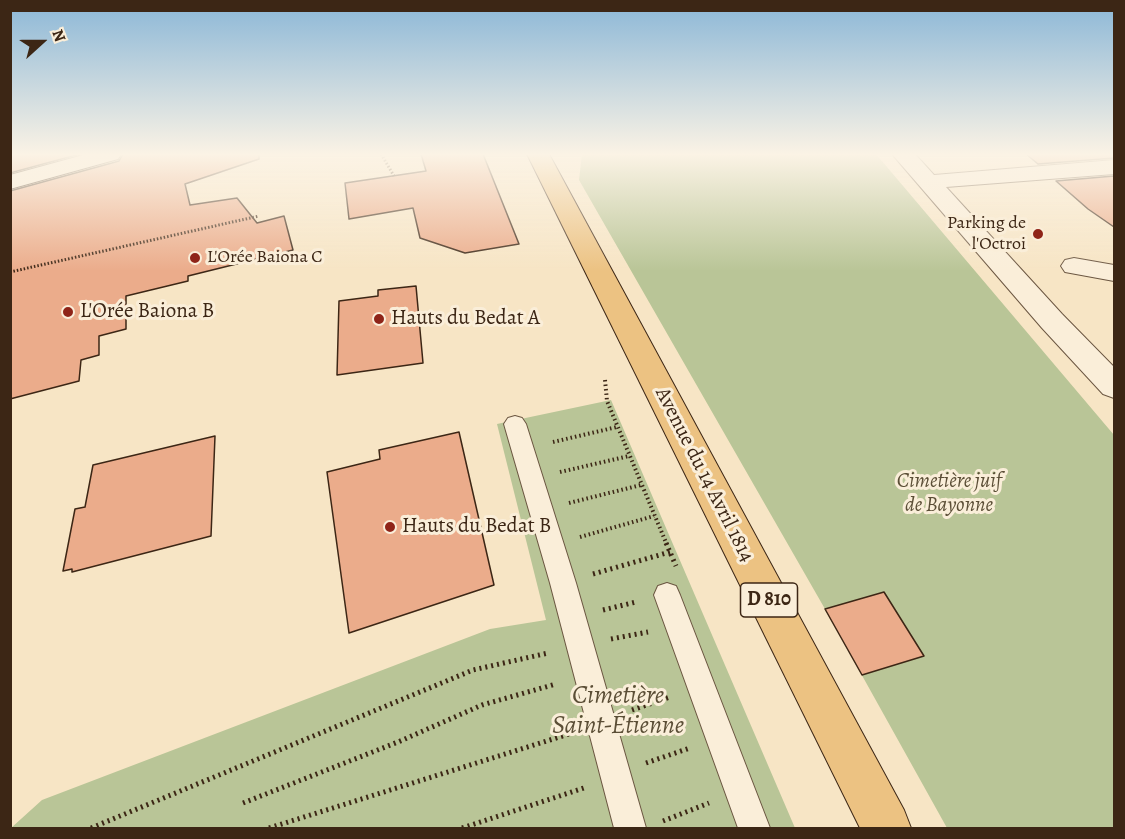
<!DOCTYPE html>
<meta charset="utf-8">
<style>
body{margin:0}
#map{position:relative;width:1125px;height:839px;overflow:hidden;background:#f7e5c5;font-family:Alegreya,serif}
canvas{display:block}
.frame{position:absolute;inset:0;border:12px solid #3c2615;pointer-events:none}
.north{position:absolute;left:12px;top:12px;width:60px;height:60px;-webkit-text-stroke:4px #faeed9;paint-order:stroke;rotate:69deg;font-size:16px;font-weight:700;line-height:24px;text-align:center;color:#3c2615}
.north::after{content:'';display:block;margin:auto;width:21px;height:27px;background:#3c2615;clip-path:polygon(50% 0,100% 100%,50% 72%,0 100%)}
</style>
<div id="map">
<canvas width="1125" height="839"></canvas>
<div class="frame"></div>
<div class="north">N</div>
</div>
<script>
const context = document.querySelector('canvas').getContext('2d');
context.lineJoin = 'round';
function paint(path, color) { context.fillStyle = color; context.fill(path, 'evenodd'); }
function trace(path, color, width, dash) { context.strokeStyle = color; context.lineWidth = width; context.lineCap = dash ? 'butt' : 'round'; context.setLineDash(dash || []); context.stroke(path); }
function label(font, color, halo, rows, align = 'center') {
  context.font = font + ' Alegreya,serif'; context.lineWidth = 6; context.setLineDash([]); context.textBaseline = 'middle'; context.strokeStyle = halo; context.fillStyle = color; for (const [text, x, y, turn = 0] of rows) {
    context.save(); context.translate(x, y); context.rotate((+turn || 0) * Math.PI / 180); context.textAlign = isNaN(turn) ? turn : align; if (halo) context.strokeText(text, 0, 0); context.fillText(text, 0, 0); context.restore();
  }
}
paint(new Path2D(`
 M 582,154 L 876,154 L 1114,435 L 1114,828 L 947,828 L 825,609 L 579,180 Z
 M 611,400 L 795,828 L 11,828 L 42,800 L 490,629 L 546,620 L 497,424 Z`), '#b9c597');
const building = new Path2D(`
 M 10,154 L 80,154 L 10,173 Z
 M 123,154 L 259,154 L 259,159 L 185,184 L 190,205 L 237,198 L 257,223 L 284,216 L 293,250 L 188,276 L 188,281 L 126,296 L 126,329 L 99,336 L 99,355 L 81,360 L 79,381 L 10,399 L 10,191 L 119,161 Z
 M 421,154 L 483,154 L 519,244 L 465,253 L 420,238 L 413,208 L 349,219 L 345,183 L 426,171 Z
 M 1026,154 L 1114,154 L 1114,158 L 1038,164 Z
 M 1114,176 L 1114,227 L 1088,209 L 1056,181 Z
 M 416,286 L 423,363 L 337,375 L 339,301 L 378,296 L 378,290 Z
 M 459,432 L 494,585 L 349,633 L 327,472 L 380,459 L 379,450 Z
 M 215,436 L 211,536 L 72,572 L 72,569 L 63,571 L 75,509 L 85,507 L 93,465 Z
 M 884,592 L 924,656 L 862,675 L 825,609 Z`);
paint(building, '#ebac8b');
trace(building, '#3c2615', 1.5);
const service = new Path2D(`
 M 515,416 L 522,418 L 526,424 L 576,583 L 646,828 L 614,828 L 550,583 L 504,424 L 508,418 Z
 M 667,583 L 676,586 L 680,595 L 770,828 L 738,828 L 654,595 L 658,586 Z`);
const pedestrian = new Path2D(`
 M 1074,258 L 1114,265 L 1114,281 L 1065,272 L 1061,266 L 1065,260 Z`);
const minor = new Path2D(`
 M 892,154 L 915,154 L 934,175 L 1114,160 L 1114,174 L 946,187 L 1062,314 L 1114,367 L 1114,398 L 1103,394 L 1042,328 Z`);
const secondary = new Path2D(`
 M 87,154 L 121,154 L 118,159 L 10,189 L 10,175 Z`);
const primary = new Path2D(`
 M 527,154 L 549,154 L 904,810 L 911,828 L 860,828 Z`);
trace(service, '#6b5641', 2);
trace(pedestrian, '#6b5641', 2);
trace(minor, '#6b5641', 2);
trace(secondary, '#3c2615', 2);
trace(primary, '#3c2615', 2);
trace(new Path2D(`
 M 381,154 L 394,176
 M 10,272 L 259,216`), '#3c2615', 3, [1.5, 2]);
trace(new Path2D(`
 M 605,380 L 607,401 L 667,545
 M 553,442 L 617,427
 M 560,472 L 629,456
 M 569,503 L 641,485
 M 580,537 L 654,516`), '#3c2615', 4, [1.5, 3]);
trace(new Path2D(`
 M 666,543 L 676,566
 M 593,574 L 670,552
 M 603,610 L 636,602
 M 611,639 L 648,632
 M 632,710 L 670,697
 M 646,763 L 690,748
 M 243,803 L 398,742 L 482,705 L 556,684
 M 663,821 L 709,803
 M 91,828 L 473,670 L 548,653
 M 269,828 L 569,734
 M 462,828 L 584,788`), '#3c2615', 5, [2, 4]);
paint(service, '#faeed9');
paint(pedestrian, '#faeed9');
paint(minor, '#faeed9');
paint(secondary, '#faeed9');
paint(primary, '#ecc282');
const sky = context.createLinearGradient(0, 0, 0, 271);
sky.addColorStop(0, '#8bb7d7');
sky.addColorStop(0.57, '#fbf3e5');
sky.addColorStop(1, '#fbf3e500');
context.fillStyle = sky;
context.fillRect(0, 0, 1125, 271);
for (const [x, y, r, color] of [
 [1038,234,6,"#8f2418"],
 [195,258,6,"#8f2418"],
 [68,312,6,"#8f2418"],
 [379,319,6,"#8f2418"],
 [390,527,6,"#8f2418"]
]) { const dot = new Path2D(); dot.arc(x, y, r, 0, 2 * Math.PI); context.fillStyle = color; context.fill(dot); trace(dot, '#faeed9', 2); }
label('18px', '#3c2615', '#faeed9', [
 ["Parking de",1026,224],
 ["l'Octroi",1026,245],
 ["L'Orée Baiona C",207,258,"left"]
], 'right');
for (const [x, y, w] of [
 [769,600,57]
]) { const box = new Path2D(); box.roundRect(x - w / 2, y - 17, w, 34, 4.5); context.fillStyle = '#faeed9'; context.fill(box); trace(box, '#3c2615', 1.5); }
label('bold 20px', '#3c2615', null, [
 ["D 810",769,600]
]);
label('21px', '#3c2615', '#faeed9', [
 ["L'Orée Baiona B",80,312],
 ["Hauts du Bedat A",391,319],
 ["Hauts du Bedat B",402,527]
], 'left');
label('21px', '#3c2615', '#faeed9', [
 ["Avenue du 14 Avril 1814",704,475,63]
]);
label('italic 21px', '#5b4e36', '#faeed9', [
 ["Cimetière juif",949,482],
 ["de Bayonne",949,506]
]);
label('italic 26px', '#5b4e36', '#faeed9', [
 ["Cimetière",618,697],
 ["Saint-Étienne",618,727]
]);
</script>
